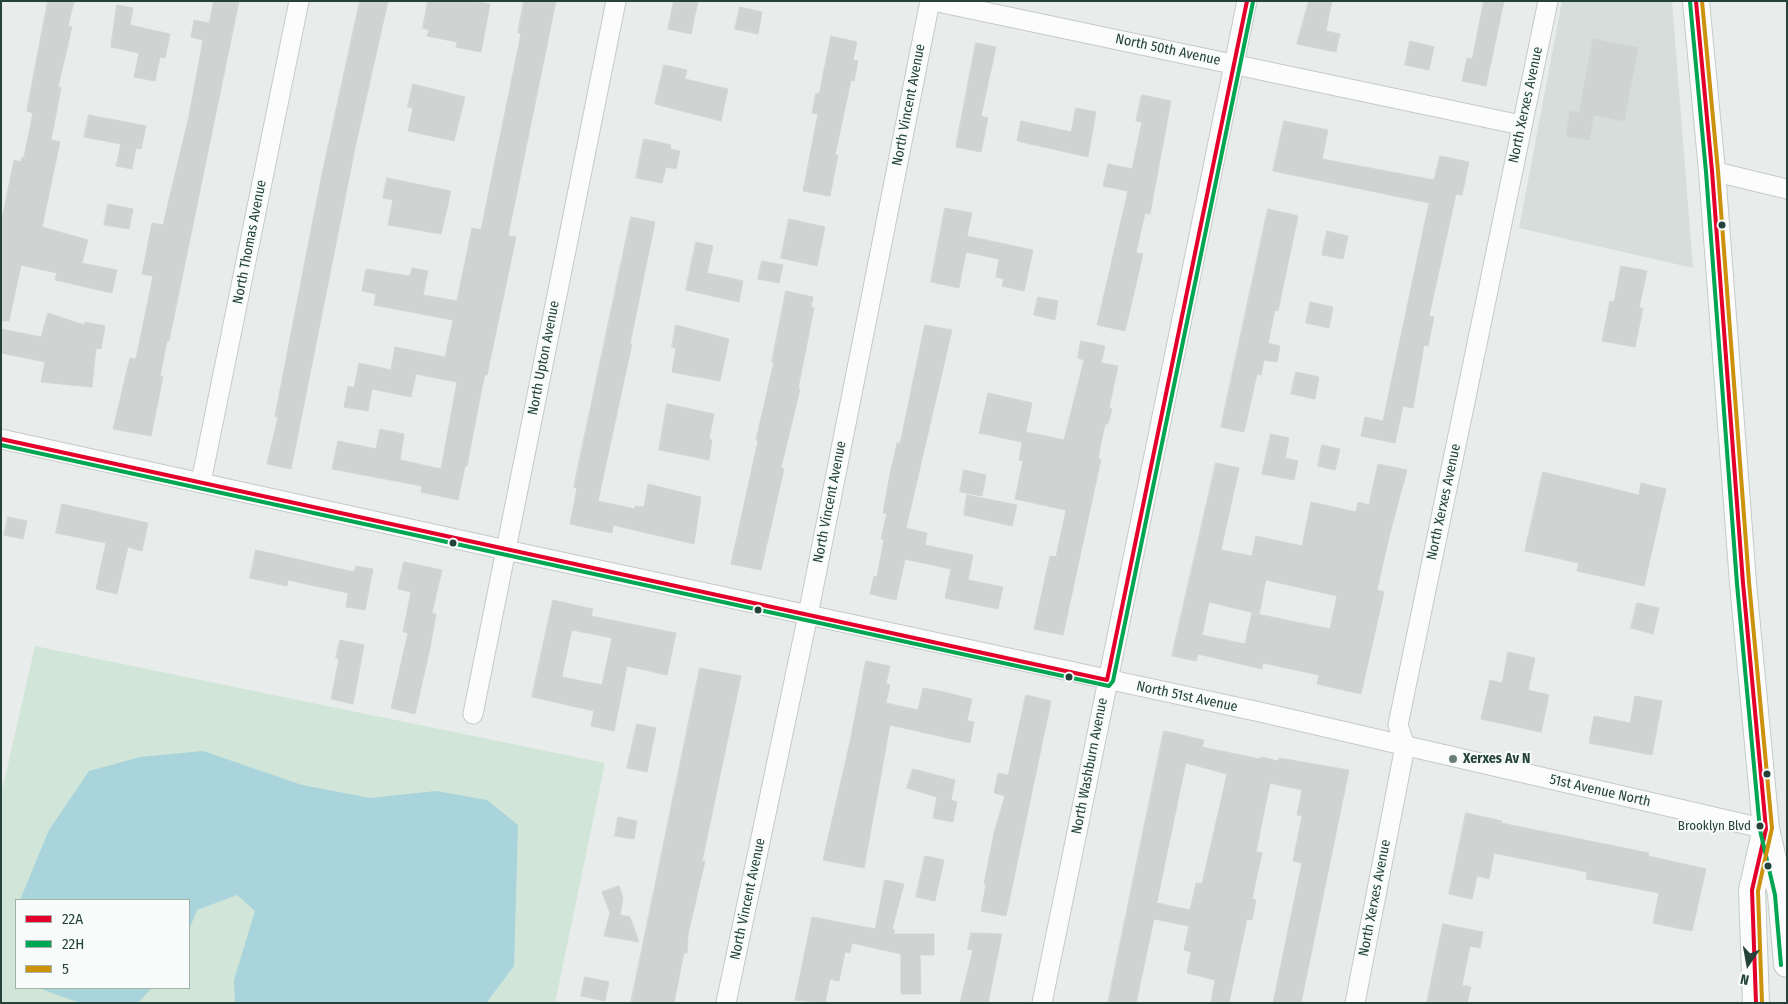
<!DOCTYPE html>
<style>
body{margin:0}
#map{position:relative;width:1788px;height:1004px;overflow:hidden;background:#e8edeb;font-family:"Fira Sans Condensed",sans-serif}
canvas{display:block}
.frame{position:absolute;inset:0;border:2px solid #24423a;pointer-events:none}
.legend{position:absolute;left:15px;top:899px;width:175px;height:90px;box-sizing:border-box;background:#f7fbf9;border:1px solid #a3b1ad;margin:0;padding:6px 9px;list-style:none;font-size:15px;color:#24423a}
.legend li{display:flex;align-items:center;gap:10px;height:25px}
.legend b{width:25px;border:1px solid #a3b1ad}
.north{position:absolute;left:1723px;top:939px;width:50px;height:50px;-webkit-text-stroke:4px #f7fbf9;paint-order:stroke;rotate:192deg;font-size:14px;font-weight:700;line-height:20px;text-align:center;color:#24423a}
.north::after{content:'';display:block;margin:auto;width:18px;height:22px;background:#24423a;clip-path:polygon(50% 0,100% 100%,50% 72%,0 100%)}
</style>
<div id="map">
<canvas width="1788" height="1004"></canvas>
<div class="frame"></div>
<ul class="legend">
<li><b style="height:6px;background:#e4002b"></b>22A</li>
<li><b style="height:6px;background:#00a651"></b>22H</li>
<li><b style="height:6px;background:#cd920c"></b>5</li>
</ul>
<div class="north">N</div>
</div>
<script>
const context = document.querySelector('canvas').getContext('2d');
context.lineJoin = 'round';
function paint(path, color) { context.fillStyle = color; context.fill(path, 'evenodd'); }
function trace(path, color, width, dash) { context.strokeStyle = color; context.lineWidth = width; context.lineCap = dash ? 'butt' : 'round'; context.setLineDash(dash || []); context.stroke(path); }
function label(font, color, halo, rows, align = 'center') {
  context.font = font + ' "Fira Sans Condensed",sans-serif'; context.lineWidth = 4; context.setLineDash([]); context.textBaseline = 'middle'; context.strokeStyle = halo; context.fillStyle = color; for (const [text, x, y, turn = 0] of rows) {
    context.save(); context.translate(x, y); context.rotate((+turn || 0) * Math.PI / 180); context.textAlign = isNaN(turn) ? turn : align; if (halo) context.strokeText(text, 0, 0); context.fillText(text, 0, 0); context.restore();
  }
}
paint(new Path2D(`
 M 1562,1 L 1672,1 L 1693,268 L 1519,228 Z`), '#d6dedb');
paint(new Path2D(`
 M 35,646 L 605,763 L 555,1003 L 1,1003 L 1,795 ZM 16,900 L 189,900 L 189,988 L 16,988 Z`), '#d1e6d8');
paint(new Path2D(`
 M 203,751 L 302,785 L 370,798 L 436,791 L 487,800 L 518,825 L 514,966 L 486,1003 L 235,1003 L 234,980 L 255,911 L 237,895 L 197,910 L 189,930 L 189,900 L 20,900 L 49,830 L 89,771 L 140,757 Z
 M 38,988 L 152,988 L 138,1003 L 80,1003 Z`), '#a9d4db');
const building = new Path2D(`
 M 48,1 L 74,1 L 68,26 L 72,27 L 58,87 L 61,88 L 51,140 L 60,142 L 42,227 L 88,240 L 82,263 L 117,270 L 112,293 L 55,280 L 57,273 L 21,265 L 9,321 L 1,321 L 1,224 L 14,160 L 21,162 L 22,157 L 24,157 L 33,113 L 27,111 Z
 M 214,1 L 239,1 L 169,341 L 167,341 L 160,376 L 163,377 L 151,436 L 113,429 L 130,358 L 136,359 L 153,276 L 142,274 L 152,223 L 163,225 L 189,116 L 203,40 L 191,37 L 194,20 L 209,23 Z
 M 360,1 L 388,1 L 355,148 L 291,469 L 267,464 L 278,417 L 275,416 L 321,179 Z
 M 428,1 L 473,1 L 490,4 L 481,52 L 456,47 L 457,42 L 427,36 L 429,30 L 423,28 Z
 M 524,1 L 556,1 L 508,236 L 516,237 L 487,375 L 485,375 L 482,387 L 467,466 L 465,466 L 458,500 L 421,492 L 422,486 L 332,469 L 338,441 L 376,449 L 380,429 L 404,434 L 400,460 L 441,469 L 457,382 L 416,374 L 411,397 L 372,389 L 368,411 L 344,407 L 348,386 L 354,388 L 359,363 L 391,370 L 395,347 L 445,357 L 453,320 L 374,305 L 376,294 L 362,291 L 366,269 L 410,276 L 412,268 L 428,271 L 423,295 L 457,301 L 472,228 L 481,230 L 521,34 L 518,33 Z
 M 674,1 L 698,1 L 691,34 L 668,29 Z
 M 1309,1 L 1332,1 L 1326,31 L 1340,34 L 1336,52 L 1297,44 Z
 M 1484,1 L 1504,1 L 1486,86 L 1462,81 L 1467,58 L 1472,59 Z
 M 117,5 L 133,8 L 130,25 L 170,34 L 165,58 L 160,57 L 155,81 L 134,77 L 139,53 L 111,47 Z
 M 740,7 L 762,12 L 758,34 L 735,29 Z
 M 831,36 L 857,42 L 853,60 L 858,61 L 854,81 L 851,80 L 835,155 L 838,155 L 830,196 L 803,191 L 818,114 L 812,113 L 816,93 L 819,94 Z
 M 1593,39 L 1638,48 L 1624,121 L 1594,115 L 1589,140 L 1566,136 L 1570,111 L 1579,113 Z
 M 1410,41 L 1434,47 L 1429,70 L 1405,65 Z
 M 976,43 L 996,47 L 981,116 L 988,118 L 981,152 L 956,147 Z
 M 664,65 L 687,70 L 685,79 L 728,89 L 721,121 L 655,104 Z
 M 413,84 L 465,97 L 454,141 L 408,131 L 413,108 L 408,107 Z
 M 1142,95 L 1171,101 L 1150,214 L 1145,213 L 1136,253 L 1143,254 L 1125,331 L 1097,325 L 1128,191 L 1103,186 L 1108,164 L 1132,169 L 1142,122 L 1136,121 Z
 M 1076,108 L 1096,112 L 1088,157 L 1017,141 L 1021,121 L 1071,132 Z
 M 89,115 L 146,126 L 141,149 L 136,148 L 132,169 L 116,166 L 121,144 L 84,137 Z
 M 1284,121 L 1328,130 L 1322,159 L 1434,180 L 1440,156 L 1469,162 L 1462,195 L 1456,194 L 1429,316 L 1434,317 L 1428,346 L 1424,345 L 1413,408 L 1403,406 L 1395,443 L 1361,436 L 1365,417 L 1383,421 L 1429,203 L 1273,171 Z
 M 644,139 L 671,145 L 670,149 L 680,151 L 676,169 L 666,167 L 662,183 L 636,178 Z
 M 387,178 L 451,191 L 441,234 L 388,225 L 393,200 L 383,198 Z
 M 108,204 L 133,209 L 129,229 L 104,225 Z
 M 945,208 L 972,213 L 967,236 L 1033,250 L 1024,291 L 1002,286 L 1004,279 L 996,277 L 999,259 L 966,252 L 959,288 L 931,282 Z
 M 1268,209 L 1298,216 L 1278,311 L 1275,310 L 1268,343 L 1280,346 L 1277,362 L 1264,360 L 1261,375 L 1257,374 L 1244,432 L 1221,427 Z
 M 631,217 L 655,222 L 630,344 L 632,344 L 598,501 L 635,509 L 635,506 L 644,507 L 648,484 L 701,497 L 694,544 L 613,525 L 612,533 L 570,524 L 577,488 L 574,487 Z
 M 789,219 L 825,227 L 817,266 L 781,258 Z
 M 1327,231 L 1348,236 L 1343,259 L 1322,255 Z
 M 696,242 L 713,246 L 707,273 L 743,281 L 739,302 L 686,290 Z
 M 762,261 L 783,265 L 779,283 L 758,279 Z
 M 1621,266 L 1647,271 L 1639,308 L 1643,308 L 1635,347 L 1602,341 L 1610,301 L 1614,302 Z
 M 786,291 L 813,297 L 811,307 L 814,308 L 798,389 L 800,389 L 781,468 L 784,469 L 761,570 L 731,564 L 758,441 L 756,440 L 774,362 L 772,362 Z
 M 1038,297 L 1058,301 L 1055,320 L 1034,315 Z
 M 1310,302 L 1333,307 L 1329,328 L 1306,323 Z
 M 48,313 L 84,325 L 85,322 L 105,326 L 101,349 L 96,348 L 92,387 L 41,382 L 45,362 L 1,353 L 1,329 L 41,337 Z
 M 676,325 L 729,339 L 720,381 L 672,372 L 676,348 L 672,347 Z
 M 925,325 L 952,330 L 906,528 L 927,533 L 925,545 L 973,555 L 968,580 L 1003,587 L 998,609 L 945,598 L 951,569 L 905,559 L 896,600 L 870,594 L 874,576 L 877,577 L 883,545 L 884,539 L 881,539 L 887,513 L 883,513 L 890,474 L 897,443 L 900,443 Z
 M 1081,341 L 1105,346 L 1101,363 L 1118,366 L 1109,408 L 1112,409 L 1108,424 L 1105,424 L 1098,458 L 1101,459 L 1063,635 L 1034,629 L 1050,556 L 1056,557 L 1066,510 L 1015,499 L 1023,461 L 1019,460 L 1022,442 L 979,433 L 988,393 L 1032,403 L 1026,432 L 1064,440 L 1084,360 L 1078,358 Z
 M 1296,372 L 1319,377 L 1315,399 L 1291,394 Z
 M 667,404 L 714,414 L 709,439 L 712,440 L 709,460 L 659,450 Z
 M 1271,434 L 1289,438 L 1285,458 L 1298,461 L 1294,480 L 1262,474 Z
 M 1322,445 L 1340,449 L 1335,470 L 1318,466 Z
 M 1216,463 L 1239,468 L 1221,550 L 1252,556 L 1256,536 L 1302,546 L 1311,502 L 1356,512 L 1358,502 L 1369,505 L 1378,464 L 1407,470 L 1389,537 L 1377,590 L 1384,592 L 1361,694 L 1317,684 L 1319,675 L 1263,663 L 1262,669 L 1198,654 L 1196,661 L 1172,656 ZM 1266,580 L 1337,596 L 1330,629 L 1252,613 L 1245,644 L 1202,635 L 1209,602 L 1259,614 Z
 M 964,470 L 986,475 L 982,496 L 960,492 Z
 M 1543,472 L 1639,495 L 1641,483 L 1666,489 L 1644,586 L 1577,571 L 1579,563 L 1525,551 Z
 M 967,495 L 1017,505 L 1012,526 L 964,515 Z
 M 62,504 L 148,523 L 142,551 L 128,547 L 117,594 L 96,589 L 106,543 L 56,533 Z
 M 8,517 L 27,521 L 23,539 L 4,535 Z
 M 256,550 L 354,572 L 356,566 L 373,569 L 365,610 L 346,607 L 348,593 L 288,580 L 287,586 L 250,578 Z
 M 404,562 L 442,570 L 432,613 L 436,614 L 430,648 L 415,714 L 391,708 L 408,633 L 403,632 L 411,592 L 398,589 Z
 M 553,600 L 593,609 L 591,616 L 676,633 L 667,675 L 627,666 L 614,731 L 591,726 L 594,711 L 532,697 ZM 572,630 L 612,638 L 602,685 L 562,677 Z
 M 1637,603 L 1659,608 L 1653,634 L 1631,628 Z
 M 340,640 L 364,645 L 353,704 L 331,699 L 339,659 L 336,658 Z
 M 1508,652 L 1535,658 L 1528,690 L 1549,695 L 1541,732 L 1481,719 L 1490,680 L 1502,683 Z
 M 866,661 L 890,666 L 886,684 L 890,685 L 886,703 L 918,710 L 923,688 L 944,692 L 972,699 L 967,721 L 974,722 L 970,743 L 890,725 L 864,868 L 823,860 L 850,742 Z
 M 700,668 L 741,676 L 702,861 L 705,861 L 688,934 L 687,953 L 684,953 L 674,1003 L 631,1003 Z
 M 1026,695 L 1051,701 L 1006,916 L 981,911 L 986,885 L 984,884 L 994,833 L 1005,796 L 994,793 L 998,773 L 1008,775 Z
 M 1635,696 L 1662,701 L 1652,755 L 1589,743 L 1594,716 L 1630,723 Z
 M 637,724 L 656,728 L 647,772 L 627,768 Z
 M 1164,731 L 1204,740 L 1202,747 L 1260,759 L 1261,757 L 1278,761 L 1279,758 L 1349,770 L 1301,1003 L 1273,1003 L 1302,863 L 1293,861 L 1302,816 L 1297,815 L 1302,790 L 1270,783 L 1256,852 L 1262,853 L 1252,899 L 1256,900 L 1252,920 L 1247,919 L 1229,1003 L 1211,1003 L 1215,980 L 1187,973 L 1191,952 L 1184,950 L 1189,926 L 1154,919 L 1136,1003 L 1108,1003 ZM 1186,763 L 1227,774 L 1202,884 L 1196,883 L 1190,910 L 1157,903 Z
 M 913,769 L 955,780 L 951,800 L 957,802 L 953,822 L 933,818 L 937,797 L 940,798 L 907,788 Z
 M 1466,813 L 1502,821 L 1501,823 L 1649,853 L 1648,856 L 1706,869 L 1692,931 L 1653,923 L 1659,893 L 1586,879 L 1587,872 L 1494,853 L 1489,879 L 1477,876 L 1472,899 L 1449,894 Z
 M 618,817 L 637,821 L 634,839 L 615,836 Z
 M 925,856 L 944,860 L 935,901 L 916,897 Z
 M 885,880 L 904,884 L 892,929 L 895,930 L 894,934 L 934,934 L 934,955 L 920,955 L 921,994 L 901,994 L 901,954 L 852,943 L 850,953 L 845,952 L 839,981 L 830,979 L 825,1003 L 795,1000 L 812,917 L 875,929 Z
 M 619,886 L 623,898 L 620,915 L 630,917 L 639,942 L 604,936 L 610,913 L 602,892 Z
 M 1443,924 L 1483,932 L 1480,948 L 1470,946 L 1462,985 L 1471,987 L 1467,1003 L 1427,1003 Z
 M 971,933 L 1002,934 L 988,1003 L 960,1003 L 973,950 L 968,949 Z
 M 585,977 L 609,982 L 605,1001 L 581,996 Z`);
paint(building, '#cfd4d2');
trace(building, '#d1d6d4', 1);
const street = new Path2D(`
 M 933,1 L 1521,125
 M 1712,171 L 1787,189
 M 1,439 L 506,550 L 1260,712 L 1766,829
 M 201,482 L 299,1
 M 473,714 L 616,1
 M 726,1003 L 808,615 L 930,1
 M 1042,1003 L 1247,1
 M 1355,1003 L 1405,746 L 1398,725 L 1548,1`);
const secondary = new Path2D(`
 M 1696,1 L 1712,171 L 1743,583 L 1766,829 L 1781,894 L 1787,964
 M 1756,1003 L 1752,890 L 1764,837`);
trace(street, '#c5cac8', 21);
trace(secondary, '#c3cbc8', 28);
trace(street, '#fcfcfc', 19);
trace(secondary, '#fcfcfc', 26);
trace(new Path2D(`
 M 1696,1 L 1712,171 L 1743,583 L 1766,829 L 1752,890 L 1756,1003
 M 1,439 L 1107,680 L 1247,1`), '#e4002b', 4);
trace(new Path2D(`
 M 1690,2 L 1706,172 L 1737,584 L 1760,830 L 1775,895 L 1781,965
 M 1,445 L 1109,686 L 1113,681 L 1253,2`), '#00a651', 4);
trace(new Path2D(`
 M 1702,1 L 1718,171 L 1749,582 L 1772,828 L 1758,891 L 1762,1003`), '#cd920c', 4);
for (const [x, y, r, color] of [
 [1722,225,4.5,"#24423a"],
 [453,543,4.5,"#24423a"],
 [758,610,4.5,"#24423a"],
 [1069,677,4.5,"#24423a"],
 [1453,759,5,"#697e78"],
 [1767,774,4.5,"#24423a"],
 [1760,826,4.5,"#24423a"],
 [1768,866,4.5,"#24423a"]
]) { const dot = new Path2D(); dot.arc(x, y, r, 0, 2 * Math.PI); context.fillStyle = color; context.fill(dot); trace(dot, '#f7fbf9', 2); }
label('13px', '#24423a', '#f7fbf9', [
 ["Brooklyn Blvd",1751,826]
], 'right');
label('14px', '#24423a', '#f7fbf9', [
 ["North 50th Avenue",1168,50,12],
 ["North Vincent Avenue",909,105,-79],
 ["North Xerxes Avenue",1526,105,-78],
 ["North Thomas Avenue",250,242,-79],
 ["North Upton Avenue",544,358,-79],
 ["North Vincent Avenue",830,502,-79],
 ["North Xerxes Avenue",1444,502,-78],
 ["North 51st Avenue",1187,697,12],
 ["North Washburn Avenue",1090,766,-79],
 ["51st Avenue North",1600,791,13],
 ["North Xerxes Avenue",1375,898,-79],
 ["North Vincent Avenue",748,899,-78]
]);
label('bold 14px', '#24423a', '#f7fbf9', [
 ["Xerxes Av N",1463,759]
], 'left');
</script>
